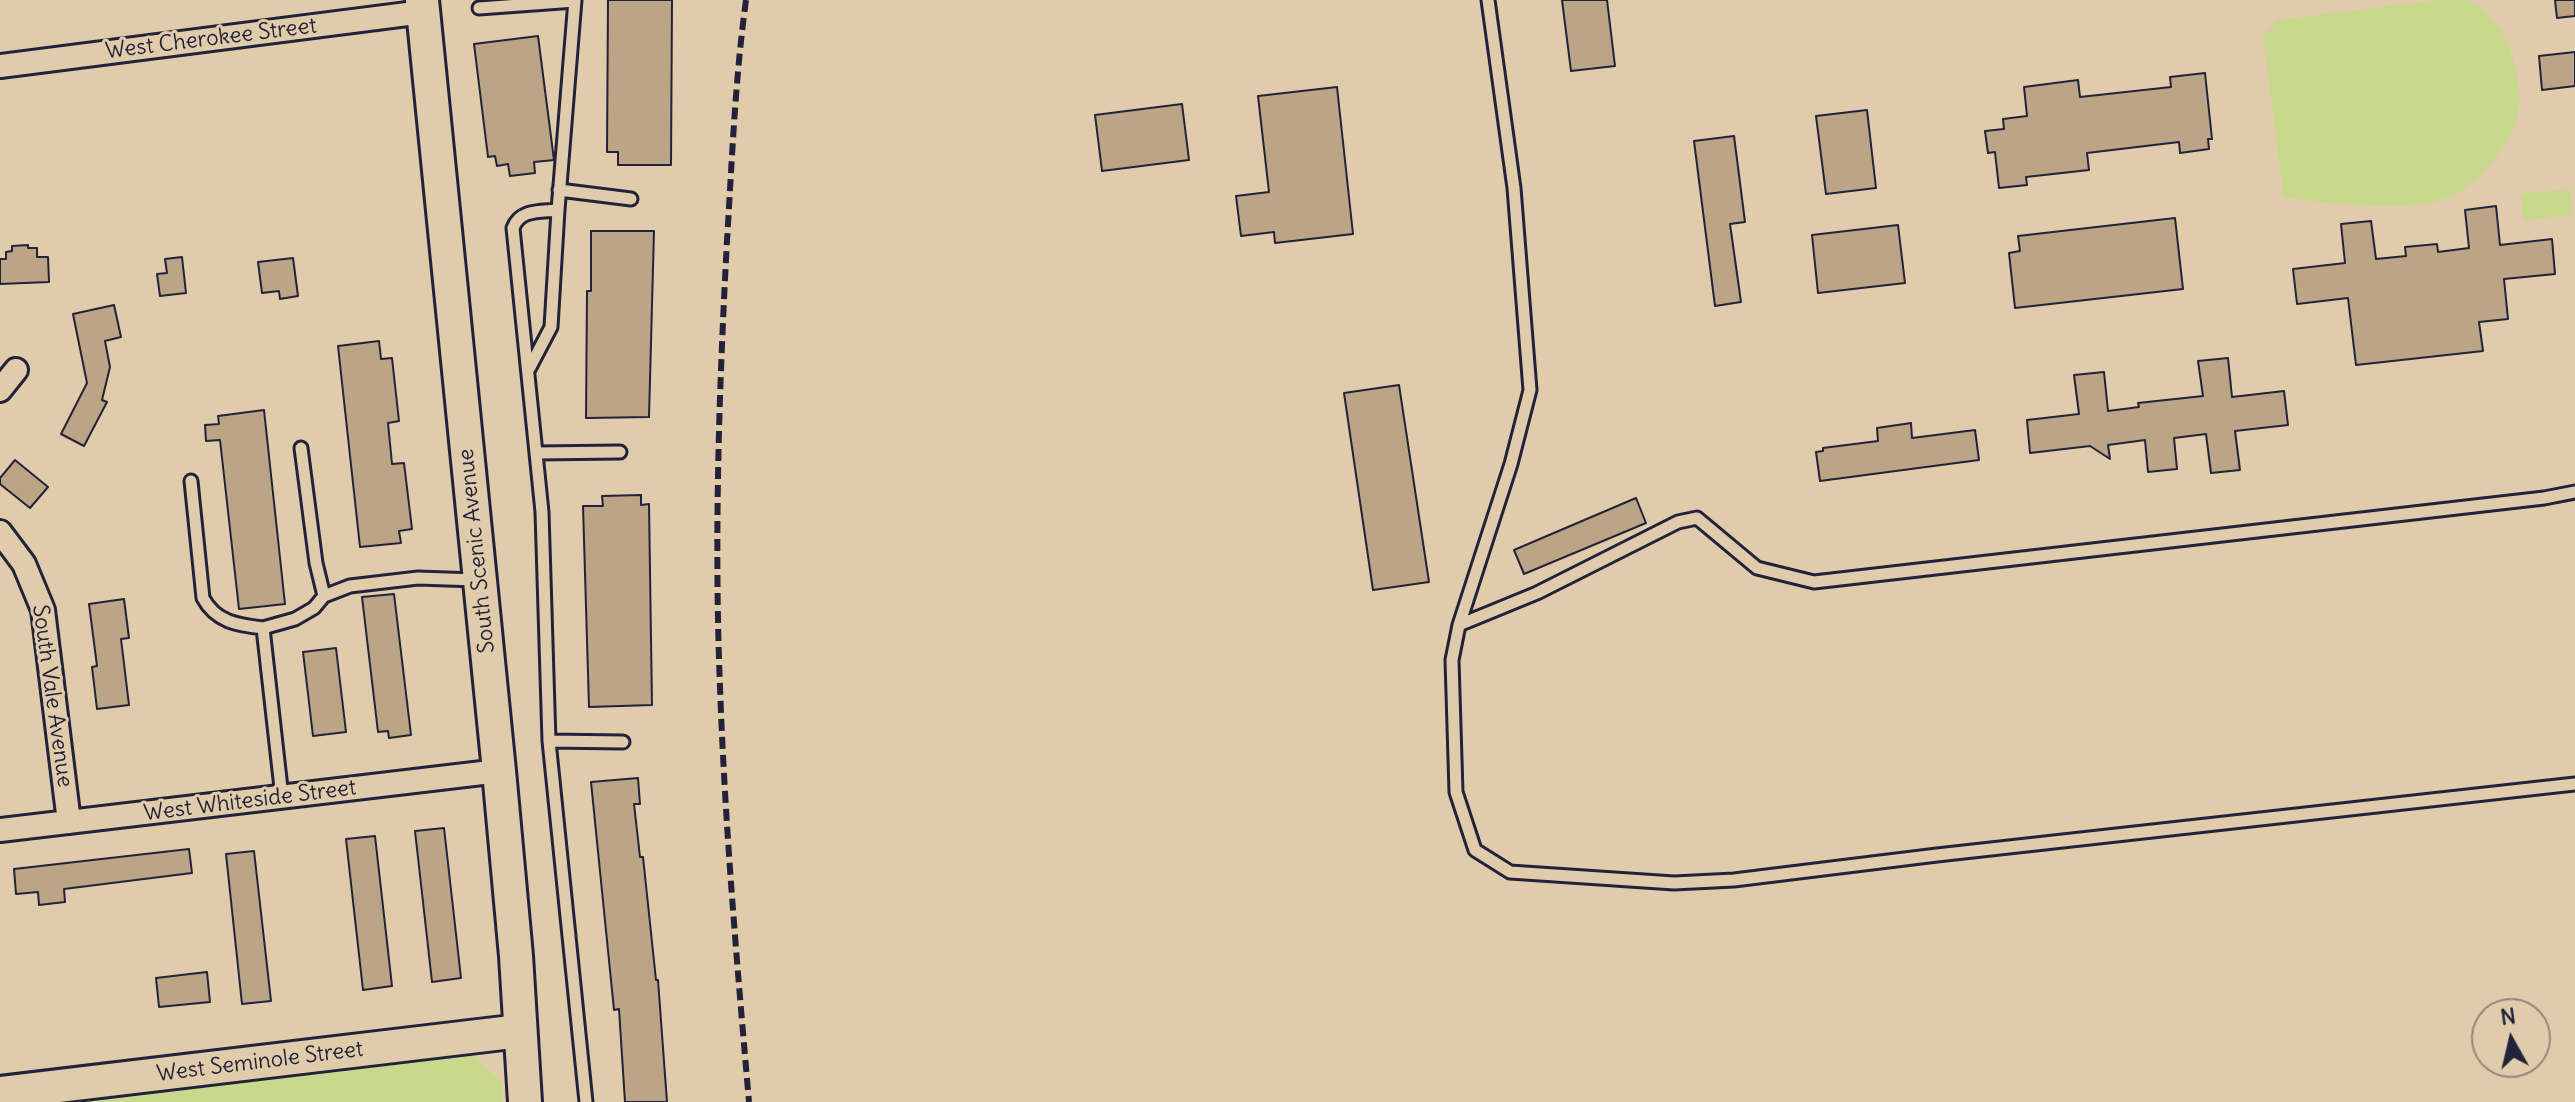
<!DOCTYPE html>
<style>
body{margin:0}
#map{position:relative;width:2575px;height:1102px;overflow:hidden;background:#e0ccaa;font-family:Delius,sans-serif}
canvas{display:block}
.north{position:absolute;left:2471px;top:998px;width:80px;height:80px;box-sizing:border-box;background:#e0ccaa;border:2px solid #94887e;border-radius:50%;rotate:352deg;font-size:22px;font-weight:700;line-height:32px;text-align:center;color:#22223b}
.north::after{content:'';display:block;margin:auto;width:28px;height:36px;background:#22223b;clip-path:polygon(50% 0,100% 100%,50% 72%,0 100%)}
</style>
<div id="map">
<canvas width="2575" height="1102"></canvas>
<div class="north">N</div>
</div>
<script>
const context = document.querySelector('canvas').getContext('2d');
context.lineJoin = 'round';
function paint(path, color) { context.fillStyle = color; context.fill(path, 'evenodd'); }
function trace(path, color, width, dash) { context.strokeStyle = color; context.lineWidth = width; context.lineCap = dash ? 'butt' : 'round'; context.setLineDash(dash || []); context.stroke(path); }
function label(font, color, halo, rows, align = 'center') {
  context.font = font + ' Delius,sans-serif'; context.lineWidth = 6; context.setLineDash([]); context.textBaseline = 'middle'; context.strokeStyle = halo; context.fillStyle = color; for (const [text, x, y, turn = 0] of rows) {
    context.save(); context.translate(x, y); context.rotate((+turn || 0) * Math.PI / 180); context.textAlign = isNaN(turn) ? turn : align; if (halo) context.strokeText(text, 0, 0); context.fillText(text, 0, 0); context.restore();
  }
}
paint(new Path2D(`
 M 2438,0 C 2446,0 2455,0 2463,0 C 2502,6 2522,71 2519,105 C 2517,139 2482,180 2453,195 C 2414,215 2328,203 2284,197 L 2263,37 L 2277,20 Z
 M 2570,189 L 2572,215 L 2523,220 L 2521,194 Z
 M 473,1055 L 501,1082 L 503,1102 L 85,1102 Z`), '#c8d88c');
const building = new Path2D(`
 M 608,0 L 672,0 L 671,165 L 618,165 L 618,152 L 607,152 Z
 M 1562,0 L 1607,0 L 1615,66 L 1571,71 Z
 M 2555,0 L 2575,0 L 2575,16 L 2557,18 Z
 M 538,36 L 554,160 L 534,162 L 535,173 L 510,176 L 508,164 L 497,166 L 495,156 L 488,157 L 474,44 Z
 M 2575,52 L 2575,86 L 2542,90 L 2539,56 Z
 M 2205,73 L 2212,139 L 2208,139 L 2209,149 L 2180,153 L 2179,142 L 2087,153 L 2089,170 L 2026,177 L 2027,185 L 1999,188 L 1995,152 L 1988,153 L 1985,131 L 2004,129 L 2003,119 L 2027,116 L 2024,87 L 2078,80 L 2080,97 L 2171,87 L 2170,77 Z
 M 1337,87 L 1353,234 L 1275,243 L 1274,232 L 1241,236 L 1236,196 L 1269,192 L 1258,96 Z
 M 1182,104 L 1189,160 L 1102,171 L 1095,115 Z
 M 1867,110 L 1876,188 L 1826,194 L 1816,116 Z
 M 1734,136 L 1745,222 L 1730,224 L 1741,302 L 1715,306 L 1694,141 Z
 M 2496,206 L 2500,245 L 2552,239 L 2555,274 L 2504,279 L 2508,319 L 2479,322 L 2483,351 L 2356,365 L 2348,298 L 2297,304 L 2293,269 L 2345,263 L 2341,224 L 2371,221 L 2376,259 L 2406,256 L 2405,247 L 2437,244 L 2438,252 L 2469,248 L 2465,210 Z
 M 2175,218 L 2183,289 L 2015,308 L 2009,253 L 2020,251 L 2018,236 Z
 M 1898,225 L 1905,283 L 1818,293 L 1812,235 Z
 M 591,231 L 654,231 L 649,417 L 586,418 L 587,291 L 591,291 Z
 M 28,245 L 28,248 L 37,248 L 37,257 L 48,257 L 49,282 L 0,284 L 0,259 L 6,259 L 6,252 L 12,251 L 12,246 Z
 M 182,257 L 186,293 L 160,296 L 157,274 L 167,273 L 165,259 Z
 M 293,258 L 298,296 L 280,299 L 279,291 L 262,293 L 258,262 Z
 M 114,305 L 121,337 L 105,341 L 110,367 L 102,400 L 107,402 L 84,446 L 61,434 L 87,383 L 73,314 Z
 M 379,341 L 381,359 L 392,358 L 399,421 L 388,423 L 392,464 L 404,463 L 412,529 L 399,531 L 401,543 L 360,547 L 338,346 Z
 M 2228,358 L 2232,397 L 2284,391 L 2288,425 L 2235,431 L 2240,470 L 2211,473 L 2206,434 L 2174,438 L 2177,469 L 2148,472 L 2145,440 L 2108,445 L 2110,459 L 2090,446 L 2030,453 L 2027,420 L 2079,414 L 2074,375 L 2104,372 L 2108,411 L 2139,407 L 2138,403 L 2203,396 L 2198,361 Z
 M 1399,385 L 1429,582 L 1373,590 L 1344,393 Z
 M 264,410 L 285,604 L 239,609 L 220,440 L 206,441 L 205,425 L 219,424 L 218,416 Z
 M 1911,423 L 1912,438 L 1975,430 L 1979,460 L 1820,481 L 1816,452 L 1823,451 L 1823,448 L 1878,441 L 1877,428 Z
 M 15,460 L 48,487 L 30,508 L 0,484 L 0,478 Z
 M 641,495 L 641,505 L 649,504 L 652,705 L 589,707 L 583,506 L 603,506 L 602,496 Z
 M 1636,498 L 1646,523 L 1524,574 L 1514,550 Z
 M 394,594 L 411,735 L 389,738 L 388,731 L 378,732 L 362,597 Z
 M 124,599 L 129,638 L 121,639 L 129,705 L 97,709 L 92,667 L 97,666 L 89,604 Z
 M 336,648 L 346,732 L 313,736 L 303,652 Z
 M 638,778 L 640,804 L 634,804 L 640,857 L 643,857 L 656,980 L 658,980 L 667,1102 L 625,1102 L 619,1009 L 614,1010 L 591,782 Z
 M 444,828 L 461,978 L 432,982 L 415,831 Z
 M 375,836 L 392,986 L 363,990 L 346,839 Z
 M 189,849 L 192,873 L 64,889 L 65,902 L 39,905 L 38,892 L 16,894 L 14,869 Z
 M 254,851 L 271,1001 L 242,1004 L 226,854 Z
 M 207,972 L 210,1002 L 159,1007 L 156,978 Z`);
paint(building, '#bba585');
trace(building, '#22223b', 2);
const lane = new Path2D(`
 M 575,0 L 558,210 C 540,212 520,209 513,228 L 542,512 L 549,741 L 586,1102
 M 1488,0 L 1514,188 L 1530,390 L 1511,464 L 1459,625 L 1452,660 L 1456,792 L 1475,850 L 1510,872 L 1674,883 L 1734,880 L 1937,855 L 2575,784
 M 479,8 L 575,1
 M 559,190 L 631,199
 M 529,369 L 551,327 L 558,210
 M 301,448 L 316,563 L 324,596
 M 536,453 L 620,452
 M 191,481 L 203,598 C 216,622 237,625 263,628
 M 1459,625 L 1537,593 L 1678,522 L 1697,518 L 1757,568 L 1814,582 L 2544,498 L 2575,492
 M 549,741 L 623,742
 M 282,797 L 263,628 L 295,619 L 314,608 L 324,596 L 350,586 L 418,578 L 476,580`);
const street = new Path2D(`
 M 0,66 L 423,12
 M 0,390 L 16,370
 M 0,532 L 24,564 L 43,610 L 69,822
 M 0,830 L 499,771`);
const secondary = new Path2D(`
 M 422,0 L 499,771 L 516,956 L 525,1102
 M 0,1093 L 520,1031`);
trace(lane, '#22223b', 17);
trace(street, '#22223b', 28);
trace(secondary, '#22223b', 38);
trace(lane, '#e0ccaa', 11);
trace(street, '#e0ccaa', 22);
trace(secondary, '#e0ccaa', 32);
trace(new Path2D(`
 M 746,0 C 735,80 732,160 727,241 C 719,389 714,538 720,687 C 725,826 737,964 749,1102`), '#22223b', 6, [12, 6]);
label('22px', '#22223b', '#e0ccaa', [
 ["West Cherokee Street",211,39,-7],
 ["South Scenic Avenue",477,551,-96],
 ["South Vale Avenue",52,696,82],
 ["West Whiteside Street",250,801,-7],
 ["West Seminole Street",260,1062,-7]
]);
</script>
